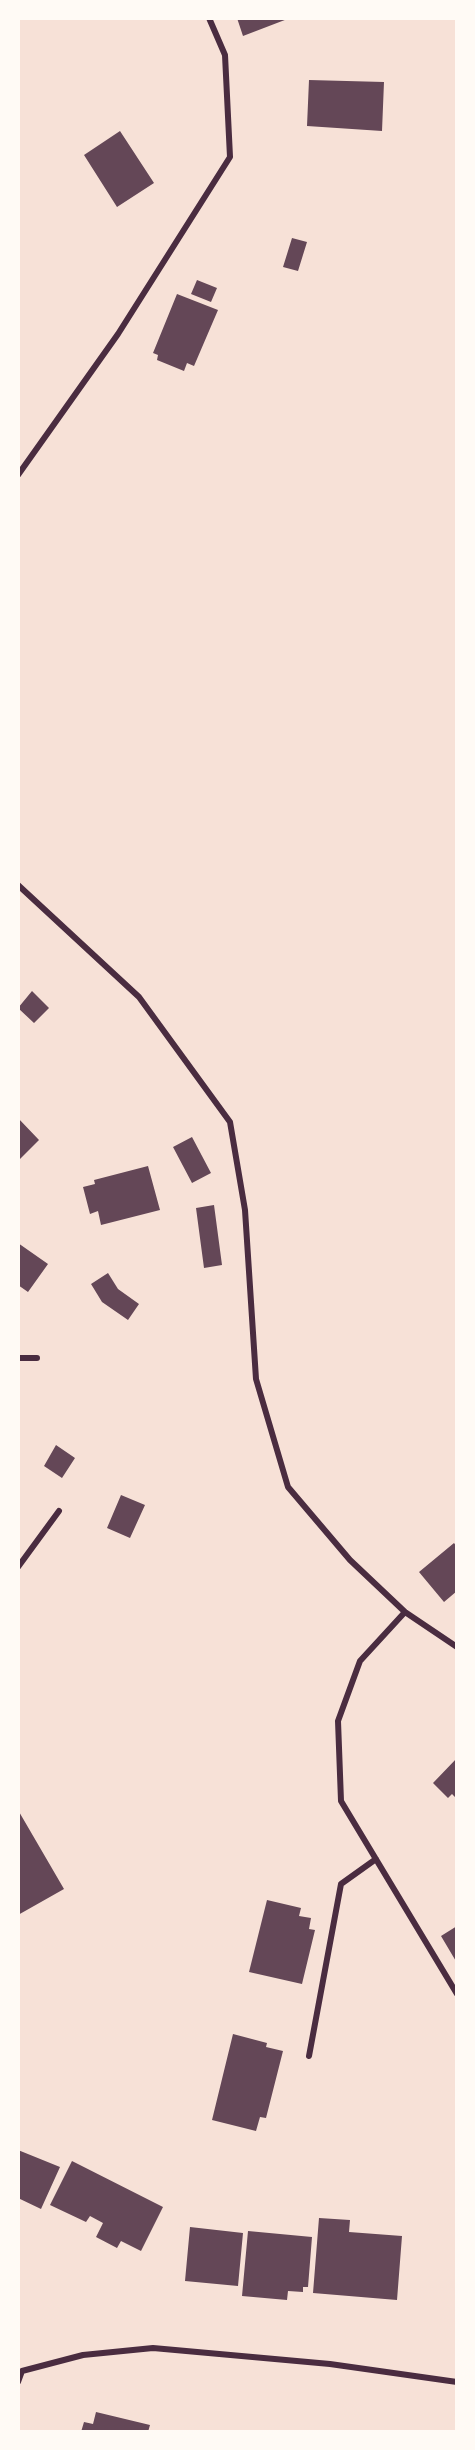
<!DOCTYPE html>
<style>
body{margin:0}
#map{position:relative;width:475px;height:2450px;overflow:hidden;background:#f7e1d7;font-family:Overpass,sans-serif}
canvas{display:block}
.frame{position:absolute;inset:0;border:20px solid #fffaf5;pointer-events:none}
</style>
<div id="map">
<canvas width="475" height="2450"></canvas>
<div class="frame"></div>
</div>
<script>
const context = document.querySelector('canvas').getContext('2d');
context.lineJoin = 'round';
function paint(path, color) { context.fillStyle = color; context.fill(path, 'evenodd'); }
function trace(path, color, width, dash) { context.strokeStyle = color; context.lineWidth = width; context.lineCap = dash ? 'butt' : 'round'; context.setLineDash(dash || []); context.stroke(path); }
paint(new Path2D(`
 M 237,18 L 290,18 L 243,36 Z
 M 309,80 L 384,82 L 382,131 L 307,126 Z
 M 120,131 L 154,183 L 117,207 L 84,155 Z
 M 292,238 L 307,242 L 298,271 L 283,267 Z
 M 197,280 L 217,288 L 211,302 L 191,294 Z
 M 177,294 L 218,310 L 194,366 L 187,363 L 184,371 L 157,360 L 158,355 L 153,353 Z
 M 32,991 L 49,1008 L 34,1023 L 18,1008 Z
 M 18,1118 L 39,1140 L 18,1161 Z
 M 192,1137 L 211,1173 L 192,1183 L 173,1147 Z
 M 148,1166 L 160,1210 L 101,1225 L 98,1211 L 90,1214 L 83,1187 L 95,1184 L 94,1180 Z
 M 214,1205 L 222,1265 L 204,1268 L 196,1208 Z
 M 18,1243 L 48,1264 L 28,1292 L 18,1285 Z
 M 108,1273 L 118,1289 L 139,1304 L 128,1320 L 102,1302 L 91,1284 Z
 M 56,1445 L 75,1458 L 62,1478 L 44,1466 Z
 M 121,1495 L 145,1505 L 130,1538 L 107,1528 Z
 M 454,1543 L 457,1547 L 457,1591 L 444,1602 L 419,1572 Z
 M 457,1758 L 457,1799 L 452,1794 L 448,1798 L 433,1783 Z
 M 18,1810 L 64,1889 L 18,1915 Z
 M 267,1900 L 301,1908 L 299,1916 L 311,1918 L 309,1929 L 315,1930 L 302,1984 L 249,1972 Z
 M 457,1926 L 457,1963 L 441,1936 Z
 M 233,2034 L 267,2043 L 266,2047 L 283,2051 L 266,2118 L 260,2117 L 256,2131 L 212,2120 Z
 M 18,2150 L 60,2167 L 41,2209 L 18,2198 Z
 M 72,2161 L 163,2207 L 141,2251 L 121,2241 L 117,2248 L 96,2237 L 103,2223 L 90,2216 L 86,2222 L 50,2205 Z
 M 319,2218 L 350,2220 L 349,2232 L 402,2236 L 397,2300 L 313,2293 Z
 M 190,2227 L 243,2233 L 238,2286 L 185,2281 Z
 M 248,2231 L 312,2237 L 308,2287 L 303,2287 L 303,2292 L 288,2291 L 287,2300 L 242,2296 Z
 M 96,2412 L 150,2425 L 148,2432 L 81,2432 L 84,2422 L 93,2424 Z`), '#644757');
trace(new Path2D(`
 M 18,475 L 118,334 L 230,157 L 225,55 L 209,18
 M 18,885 L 139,997 L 230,1122 L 245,1210 L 256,1379 L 288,1487 L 350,1560 L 405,1612 L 457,1647
 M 18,1358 L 37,1358
 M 18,1567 L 59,1511
 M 405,1612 L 360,1661 L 338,1721 L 341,1801 L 457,1994
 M 309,2056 L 341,1884 L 376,1859
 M 18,2382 L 22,2371 L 83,2355 L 153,2348 L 330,2364 L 457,2382`), '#4a2c40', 6);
</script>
